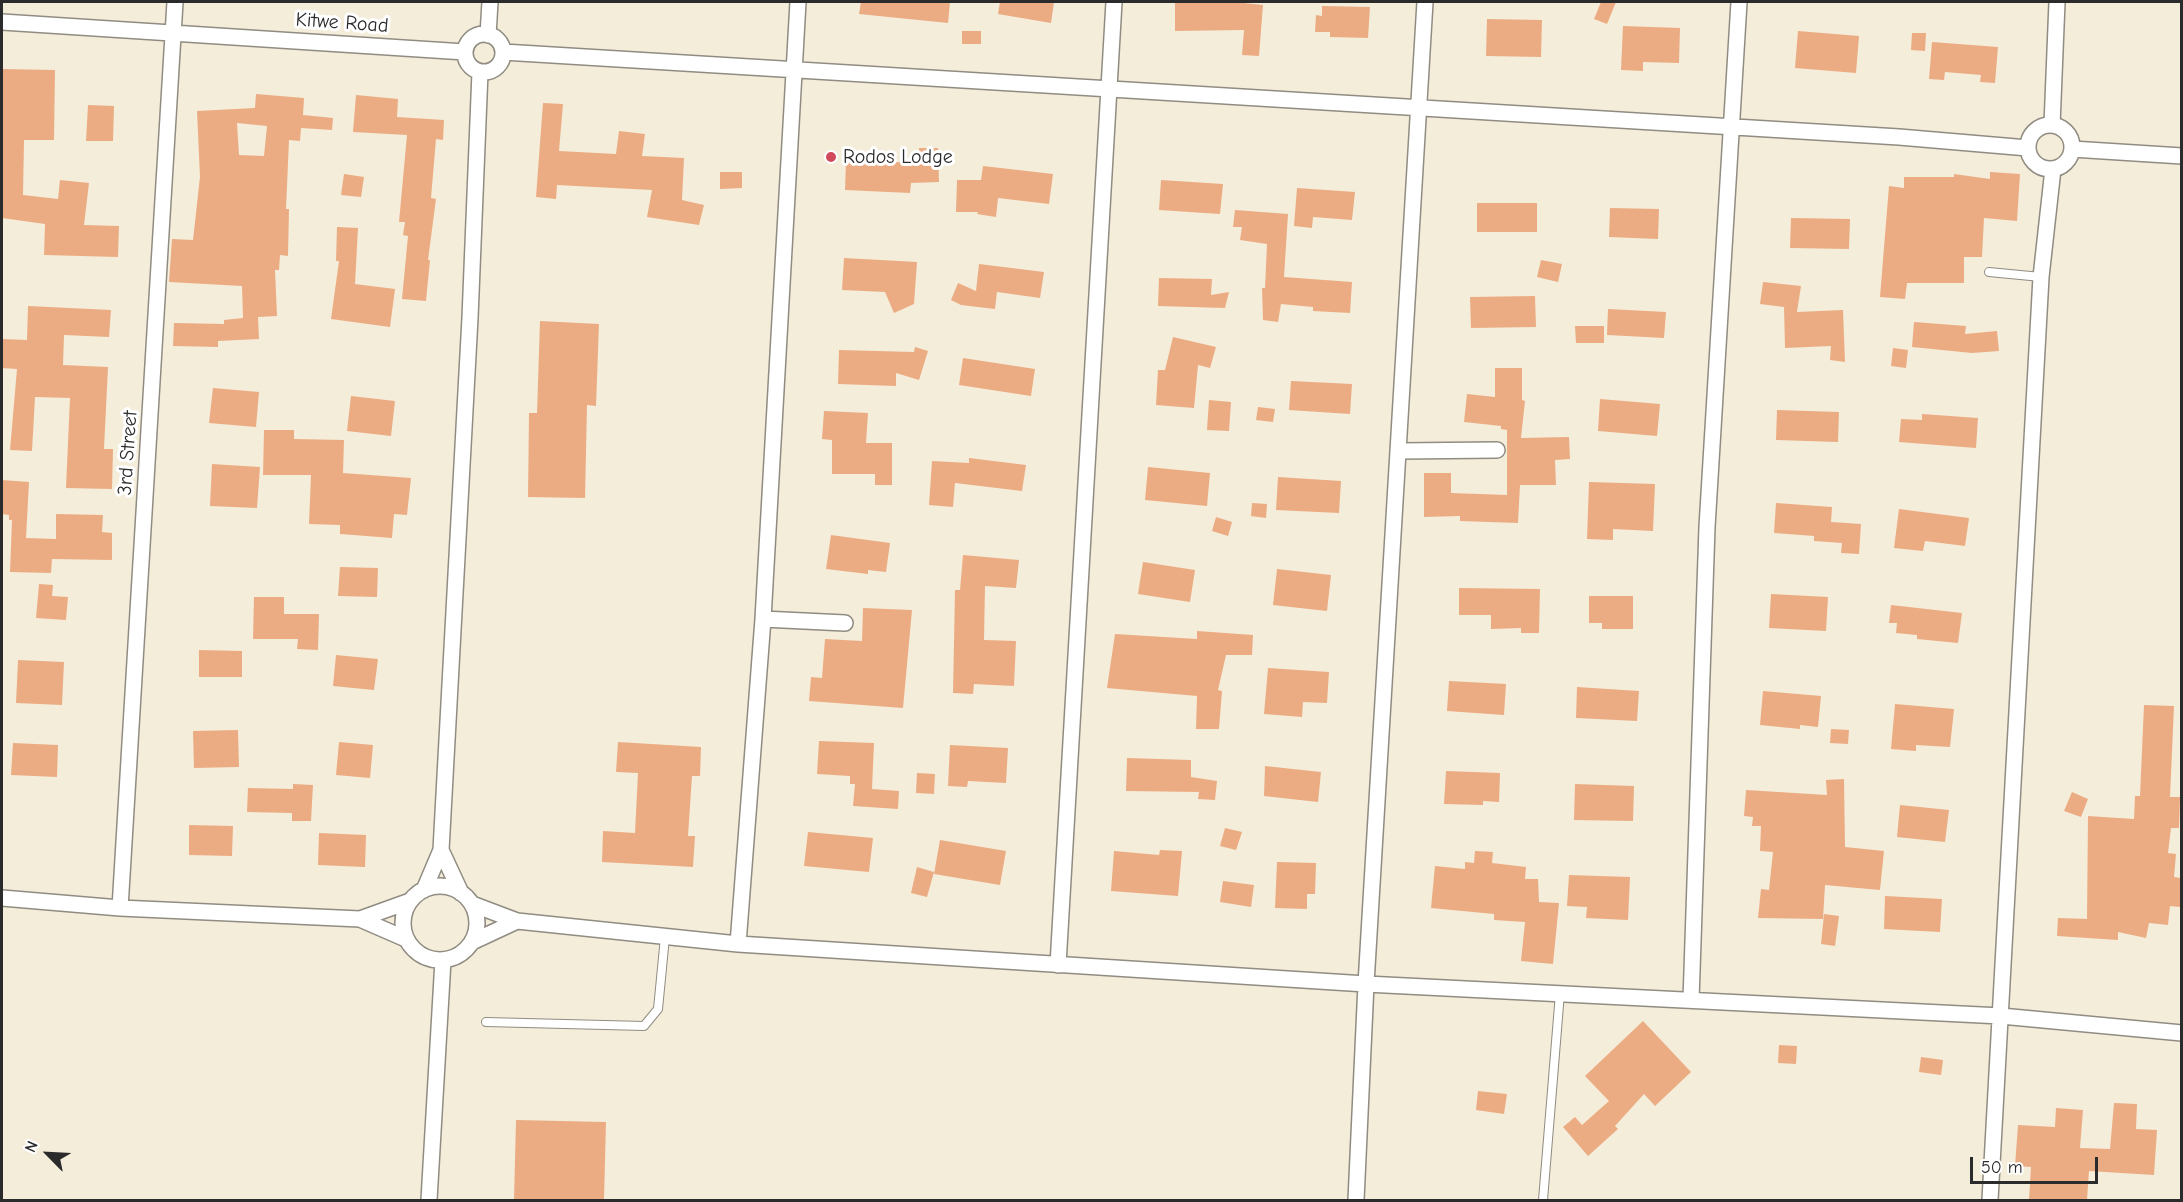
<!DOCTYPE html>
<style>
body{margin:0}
#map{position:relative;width:2183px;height:1202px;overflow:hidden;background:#f4edda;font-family:"Comic Neue",sans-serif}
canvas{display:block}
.frame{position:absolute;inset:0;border:3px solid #2b2b2b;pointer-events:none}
.north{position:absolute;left:18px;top:1124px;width:60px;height:60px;-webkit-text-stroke:4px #fff;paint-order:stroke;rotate:294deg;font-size:16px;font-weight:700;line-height:24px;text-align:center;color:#2b2b2b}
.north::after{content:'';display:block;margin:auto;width:21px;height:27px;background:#2b2b2b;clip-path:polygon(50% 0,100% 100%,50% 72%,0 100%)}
.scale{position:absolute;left:1970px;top:1157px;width:128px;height:27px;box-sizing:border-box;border:3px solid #2b2b2b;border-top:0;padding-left:8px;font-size:18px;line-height:21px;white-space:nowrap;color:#2b2b2b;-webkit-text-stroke:4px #fff;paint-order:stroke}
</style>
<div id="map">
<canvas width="2183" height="1202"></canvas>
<div class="frame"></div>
<div class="north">N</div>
<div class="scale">50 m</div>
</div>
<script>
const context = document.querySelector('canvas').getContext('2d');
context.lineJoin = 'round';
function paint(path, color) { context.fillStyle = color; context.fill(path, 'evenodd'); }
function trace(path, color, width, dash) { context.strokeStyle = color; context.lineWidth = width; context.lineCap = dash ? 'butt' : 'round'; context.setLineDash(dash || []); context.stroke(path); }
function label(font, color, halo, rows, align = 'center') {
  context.font = font + ' "Comic Neue",sans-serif'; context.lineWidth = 6; context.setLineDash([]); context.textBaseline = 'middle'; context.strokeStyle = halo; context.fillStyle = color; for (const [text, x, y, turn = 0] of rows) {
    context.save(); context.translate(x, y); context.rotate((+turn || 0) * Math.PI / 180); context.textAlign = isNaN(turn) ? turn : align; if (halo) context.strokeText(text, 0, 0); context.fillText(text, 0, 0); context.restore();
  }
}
paint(new Path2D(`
 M 861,2 L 950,2 L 948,23 L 859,14 Z
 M 1000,2 L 1054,2 L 1051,23 L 998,14 Z
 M 1175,2 L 1234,2 L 1263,5 L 1259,56 L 1242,55 L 1244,30 L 1175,31 Z
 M 1601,2 L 1616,2 L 1607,24 L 1594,19 Z
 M 1322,6 L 1370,7 L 1368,38 L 1330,37 L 1330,32 L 1315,32 L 1316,15 L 1322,16 Z
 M 1487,19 L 1542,20 L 1541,57 L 1486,56 Z
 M 1623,26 L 1680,28 L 1679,63 L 1643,62 L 1643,71 L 1621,70 Z
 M 962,31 L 981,31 L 981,44 L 962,44 Z
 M 1798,31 L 1859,36 L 1856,73 L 1795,68 Z
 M 1912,33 L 1926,33 L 1925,51 L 1911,50 Z
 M 1932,42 L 1998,47 L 1995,83 L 1980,82 L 1981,75 L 1945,72 L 1944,80 L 1929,79 Z
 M 2,69 L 55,70 L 54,140 L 24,140 L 23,195 L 58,199 L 60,180 L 89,183 L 84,225 L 119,226 L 118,257 L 44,255 L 45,224 L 2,218 Z
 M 256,94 L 304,98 L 303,115 L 333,118 L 332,130 L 301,128 L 300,141 L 289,140 L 286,209 L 289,209 L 288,256 L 280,255 L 279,270 L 275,270 L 277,316 L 258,317 L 259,339 L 218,341 L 218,347 L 173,346 L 174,323 L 224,324 L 224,320 L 243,318 L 242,286 L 169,282 L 172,239 L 193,240 L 200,177 L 197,111 L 255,108 ZM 237,123 L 267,126 L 264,156 L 239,155 Z
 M 356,95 L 398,99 L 397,117 L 444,120 L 443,140 L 436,139 L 431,198 L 436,199 L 428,260 L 430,260 L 426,301 L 402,299 L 408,236 L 403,235 L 405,222 L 399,222 L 407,135 L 353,132 Z
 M 543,103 L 563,104 L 559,151 L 616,154 L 619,131 L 645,134 L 642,156 L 684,158 L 682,200 L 704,205 L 699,225 L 647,217 L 652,190 L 557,185 L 556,199 L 536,197 Z
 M 88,105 L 114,106 L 113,141 L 86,141 Z
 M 919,148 L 938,148 L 939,182 L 911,183 L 910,193 L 845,190 L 846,160 L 919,163 Z
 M 983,166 L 1053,174 L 1049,204 L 998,198 L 996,217 L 977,214 L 978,212 L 956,212 L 957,180 L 981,180 Z
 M 720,172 L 742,172 L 742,188 L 720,189 Z
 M 1990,172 L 2020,174 L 2017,221 L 1984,218 L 1982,257 L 1964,257 L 1964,283 L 1907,283 L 1905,299 L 1880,297 L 1889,186 L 1904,188 L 1904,177 L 1954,177 L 1954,174 L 1990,179 Z
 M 344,174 L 364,177 L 361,197 L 341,195 Z
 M 1161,180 L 1223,184 L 1220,214 L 1159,210 Z
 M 1297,188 L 1355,192 L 1352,220 L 1313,217 L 1312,228 L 1294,226 Z
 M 1477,203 L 1537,203 L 1537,232 L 1477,232 Z
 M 1610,208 L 1659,209 L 1658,239 L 1609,237 Z
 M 1235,210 L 1288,214 L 1284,277 L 1352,282 L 1350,313 L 1313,311 L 1313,307 L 1281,304 L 1278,322 L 1263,320 L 1262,288 L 1265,288 L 1267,244 L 1240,240 L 1242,227 L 1233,227 Z
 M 1791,218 L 1850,219 L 1849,249 L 1790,248 Z
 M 337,227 L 358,228 L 355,284 L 395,289 L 390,327 L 331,319 L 339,261 L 336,261 Z
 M 844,258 L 917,262 L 914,304 L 894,313 L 885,292 L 842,290 Z
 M 1541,260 L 1562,264 L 1558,282 L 1537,277 Z
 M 979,264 L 1044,272 L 1040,298 L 997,292 L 995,309 L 961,305 L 951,300 L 958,283 L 976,291 Z
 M 1159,278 L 1212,279 L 1211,295 L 1229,292 L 1225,308 L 1158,306 Z
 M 1763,282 L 1801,286 L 1797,312 L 1843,310 L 1845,362 L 1830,360 L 1831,346 L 1785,348 L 1784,307 L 1760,304 Z
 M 1535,296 L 1536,327 L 1471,328 L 1470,297 Z
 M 28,306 L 111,310 L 109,337 L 64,335 L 63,365 L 108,367 L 104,449 L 113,449 L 112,489 L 66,488 L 70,398 L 35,397 L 32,451 L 10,450 L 17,369 L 2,368 L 2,339 L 27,340 Z
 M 1608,309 L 1666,312 L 1664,338 L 1607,335 Z
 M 540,321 L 599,324 L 596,406 L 587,405 L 585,498 L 528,497 L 529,413 L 537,413 Z
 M 1914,322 L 1966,326 L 1965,334 L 1997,331 L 1999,351 L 1972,353 L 1912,347 Z
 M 1575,326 L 1604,326 L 1604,343 L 1576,343 Z
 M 1173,337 L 1216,347 L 1210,368 L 1198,365 L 1194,408 L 1156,405 L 1158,370 L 1165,370 Z
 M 915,347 L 928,351 L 919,380 L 896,373 L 896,386 L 838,384 L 839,350 L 914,352 Z
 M 1893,348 L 1908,350 L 1906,368 L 1891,366 Z
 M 963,358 L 1035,369 L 1031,396 L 959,385 Z
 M 1495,368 L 1522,368 L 1522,400 L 1525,401 L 1521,438 L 1569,437 L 1570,459 L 1555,460 L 1556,485 L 1520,485 L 1518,523 L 1460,521 L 1460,516 L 1424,517 L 1424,473 L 1451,473 L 1451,493 L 1507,495 L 1507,430 L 1501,429 L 1501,426 L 1464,422 L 1467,394 L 1495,397 Z
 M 1291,381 L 1352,384 L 1350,414 L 1289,410 Z
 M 213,388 L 259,392 L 256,427 L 209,423 Z
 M 351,396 L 395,401 L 391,436 L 347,431 Z
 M 1600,399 L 1660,404 L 1657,436 L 1598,431 Z
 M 1209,400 L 1231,402 L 1229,431 L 1207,430 Z
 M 1258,407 L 1275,409 L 1273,422 L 1256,420 Z
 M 1777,410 L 1839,412 L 1838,442 L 1776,440 Z
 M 824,411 L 868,413 L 866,443 L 892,443 L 892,485 L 875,485 L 875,474 L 832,474 L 832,440 L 822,439 Z
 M 1922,414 L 1978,418 L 1976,448 L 1899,442 L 1901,419 L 1922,420 Z
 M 264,430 L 294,430 L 294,439 L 344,440 L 343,473 L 411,478 L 407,515 L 394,514 L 392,538 L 340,534 L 340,525 L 309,524 L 311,475 L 263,475 Z
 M 969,458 L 1026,465 L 1022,491 L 955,483 L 953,507 L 929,505 L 932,461 L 969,463 Z
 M 212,464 L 260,467 L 257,508 L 210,506 Z
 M 1148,467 L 1210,473 L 1207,506 L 1145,500 Z
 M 1278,477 L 1341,481 L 1339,513 L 1276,510 Z
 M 2,480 L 29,482 L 26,538 L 56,539 L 56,514 L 103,515 L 102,532 L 112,533 L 112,560 L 52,559 L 51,573 L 10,572 L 12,520 L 9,520 L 9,515 L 2,514 Z
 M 1589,482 L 1655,484 L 1653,531 L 1613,529 L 1613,540 L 1587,539 Z
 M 1252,503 L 1267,504 L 1266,518 L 1251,516 Z
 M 1776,503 L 1832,507 L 1831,522 L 1861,524 L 1859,554 L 1841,553 L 1842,543 L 1814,541 L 1814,536 L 1774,533 Z
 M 1899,509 L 1969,518 L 1965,546 L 1925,541 L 1923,551 L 1894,548 Z
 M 1216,517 L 1232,522 L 1228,536 L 1212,531 Z
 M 831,535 L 890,543 L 886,572 L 868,570 L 868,574 L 826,569 Z
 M 963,555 L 1019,560 L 1016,588 L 985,586 L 984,640 L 1016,641 L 1014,686 L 974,684 L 973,694 L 953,693 L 955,590 L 960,590 Z
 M 1143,562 L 1195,570 L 1190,602 L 1138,594 Z
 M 340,567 L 378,568 L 377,597 L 338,596 Z
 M 1277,569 L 1331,575 L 1327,611 L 1273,605 Z
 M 39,584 L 53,585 L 52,596 L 68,597 L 66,620 L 36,618 Z
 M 1459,588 L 1540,589 L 1539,633 L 1521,633 L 1521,628 L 1491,629 L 1491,615 L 1459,615 Z
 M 1771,594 L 1828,597 L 1826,631 L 1769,628 Z
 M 1589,596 L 1633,596 L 1633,629 L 1602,629 L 1602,623 L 1589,623 Z
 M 254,597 L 284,597 L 284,614 L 319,614 L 318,650 L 297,649 L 298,639 L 253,639 Z
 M 1891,605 L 1962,613 L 1958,643 L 1917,639 L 1917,635 L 1896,633 L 1897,623 L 1889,623 Z
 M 863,608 L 912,610 L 903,708 L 809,701 L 811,677 L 822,678 L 825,639 L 862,641 Z
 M 1197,631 L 1253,635 L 1252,655 L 1226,655 L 1218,690 L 1222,691 L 1219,729 L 1196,729 L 1197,696 L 1107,688 L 1115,634 L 1197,639 Z
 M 199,650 L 242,651 L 242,677 L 199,677 Z
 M 336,655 L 378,659 L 374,690 L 333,686 Z
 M 18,660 L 64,662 L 62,705 L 16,703 Z
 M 1268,668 L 1329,672 L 1327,703 L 1303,702 L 1302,717 L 1264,714 Z
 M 1449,681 L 1506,684 L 1504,715 L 1447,711 Z
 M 1577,687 L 1639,691 L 1637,721 L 1576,718 Z
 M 1763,691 L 1821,696 L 1818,727 L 1800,725 L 1800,729 L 1760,725 Z
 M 1895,704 L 1954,709 L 1950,747 L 1916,745 L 1916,751 L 1891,749 Z
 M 2144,705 L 2174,706 L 2170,797 L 2180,797 L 2179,828 L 2171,828 L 2168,853 L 2176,854 L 2174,877 L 2181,878 L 2180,907 L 2170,906 L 2168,925 L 2149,923 L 2146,938 L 2118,932 L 2118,940 L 2057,936 L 2058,918 L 2087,919 L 2088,816 L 2134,819 L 2135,796 L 2140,796 Z
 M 1831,729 L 1849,730 L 1848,744 L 1830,743 Z
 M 238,730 L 239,767 L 194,768 L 193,731 Z
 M 819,741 L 874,743 L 872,789 L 899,791 L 898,809 L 853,806 L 855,784 L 850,784 L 850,776 L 817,774 Z
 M 339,742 L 373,745 L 370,778 L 336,775 Z
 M 618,742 L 701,747 L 700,776 L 692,776 L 688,836 L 695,836 L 693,867 L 602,862 L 603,831 L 635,833 L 638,773 L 616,772 Z
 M 13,743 L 58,745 L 57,777 L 11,775 Z
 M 950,745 L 1008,748 L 1006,783 L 968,781 L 967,787 L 948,786 Z
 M 1127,758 L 1191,760 L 1191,777 L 1217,781 L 1215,800 L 1198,799 L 1199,792 L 1126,791 Z
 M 1265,766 L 1321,772 L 1318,802 L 1264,796 Z
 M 1446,771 L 1500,773 L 1499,802 L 1483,801 L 1483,805 L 1444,804 Z
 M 917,773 L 935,774 L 934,794 L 916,793 Z
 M 1844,779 L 1845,847 L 1884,851 L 1880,890 L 1825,885 L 1823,919 L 1758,918 L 1761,889 L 1769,890 L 1773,852 L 1760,851 L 1761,826 L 1752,826 L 1753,817 L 1744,816 L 1746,790 L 1827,795 L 1826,780 Z
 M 293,784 L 313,785 L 311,821 L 292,821 L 292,813 L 247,812 L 248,788 L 293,789 Z
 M 1575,784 L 1634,786 L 1633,821 L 1574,820 Z
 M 2072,792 L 2088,799 L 2081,817 L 2064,811 Z
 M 1900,805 L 1949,810 L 1945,842 L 1897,837 Z
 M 189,825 L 233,826 L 232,856 L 189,855 Z
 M 1225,828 L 1242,832 L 1236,850 L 1220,846 Z
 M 808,832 L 873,838 L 869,872 L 804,866 Z
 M 319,833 L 366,835 L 365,867 L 318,865 Z
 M 940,840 L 1006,851 L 1000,885 L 934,874 Z
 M 1160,850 L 1182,851 L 1178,896 L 1111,891 L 1114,851 L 1159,855 Z
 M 1475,851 L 1493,852 L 1492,863 L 1526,867 L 1525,879 L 1538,879 L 1539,902 L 1559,903 L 1553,964 L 1521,961 L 1525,922 L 1494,920 L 1494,914 L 1431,908 L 1435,866 L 1465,869 L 1465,862 L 1474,863 Z
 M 1277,862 L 1316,863 L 1315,894 L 1307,894 L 1307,909 L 1275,908 Z
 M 917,867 L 934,872 L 927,897 L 911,893 Z
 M 1569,875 L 1630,877 L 1628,920 L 1586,918 L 1587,907 L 1567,906 Z
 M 1223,881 L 1254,885 L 1251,907 L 1220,902 Z
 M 1885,896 L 1942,899 L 1940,932 L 1884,929 Z
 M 1824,914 L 1839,916 L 1835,946 L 1821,944 Z
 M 1643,1021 L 1691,1072 L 1655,1106 L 1644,1094 L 1615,1126 L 1618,1129 L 1588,1156 L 1563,1127 L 1575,1117 L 1582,1125 L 1609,1101 L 1585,1076 Z
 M 1779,1045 L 1797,1046 L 1796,1064 L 1778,1063 Z
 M 1921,1057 L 1943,1060 L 1941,1075 L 1919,1072 Z
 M 1478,1091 L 1507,1094 L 1504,1114 L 1476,1110 Z
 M 2114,1103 L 2137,1104 L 2136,1129 L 2157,1130 L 2154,1175 L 2089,1171 L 2087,1200 L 2029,1200 L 2031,1167 L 2015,1166 L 2018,1125 L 2055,1127 L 2056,1108 L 2083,1110 L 2080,1148 L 2110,1149 Z
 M 516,1120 L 606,1122 L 604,1200 L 514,1200 Z`), '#ecac83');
const service = new Path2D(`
 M 1989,272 L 2041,277
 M 486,1022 L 644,1026 L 658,1009 L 665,937
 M 1543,1200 L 1560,993`);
const minor = new Path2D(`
 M 2,22 L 465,52
 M465 53a19 19 0 1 1 38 0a19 19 0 1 1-38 0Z
 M 488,35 L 490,2
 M 503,52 L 1899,137 L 2028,148
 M 2052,125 L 2057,2
 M2028 147a22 22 0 1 1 44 0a22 22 0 1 1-44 0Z
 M 2072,149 L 2182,156
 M 1399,451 L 1497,450
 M 763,619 L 845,623
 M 441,850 L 461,893
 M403 923a37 37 0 1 1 74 0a37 37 0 1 1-74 0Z
 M 424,890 L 441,850 L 470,318 L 480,72
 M 2,898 L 120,908 L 360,919 L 406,939
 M 472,904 L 517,921 L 738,944 L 1366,984 L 2001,1016 L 2182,1033
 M 120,908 L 175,2
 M 360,919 L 410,901
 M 472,942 L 517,921
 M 738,944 L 763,619 L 798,2
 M 1058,965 L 1114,2
 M 1691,1000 L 1707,527 L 1739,2
 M 429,1200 L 443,960
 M 1356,1200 L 1366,984 L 1425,2
 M 1990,1200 L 2041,277 L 2053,169`);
trace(service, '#908c82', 10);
trace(minor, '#908c82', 18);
trace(service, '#fff', 8);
trace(minor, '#fff', 15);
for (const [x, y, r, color] of [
 [831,157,6,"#d1495b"]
]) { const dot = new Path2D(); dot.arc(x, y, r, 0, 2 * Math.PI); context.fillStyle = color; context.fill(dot); trace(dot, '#fff', 2); }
label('20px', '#2b2b2b', '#fff', [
 ["Kitwe Road",342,23,4],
 ["3rd Street",128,453,-86]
]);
label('20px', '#2b2b2b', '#fff', [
 ["Rodos Lodge",843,157]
], 'left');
</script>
